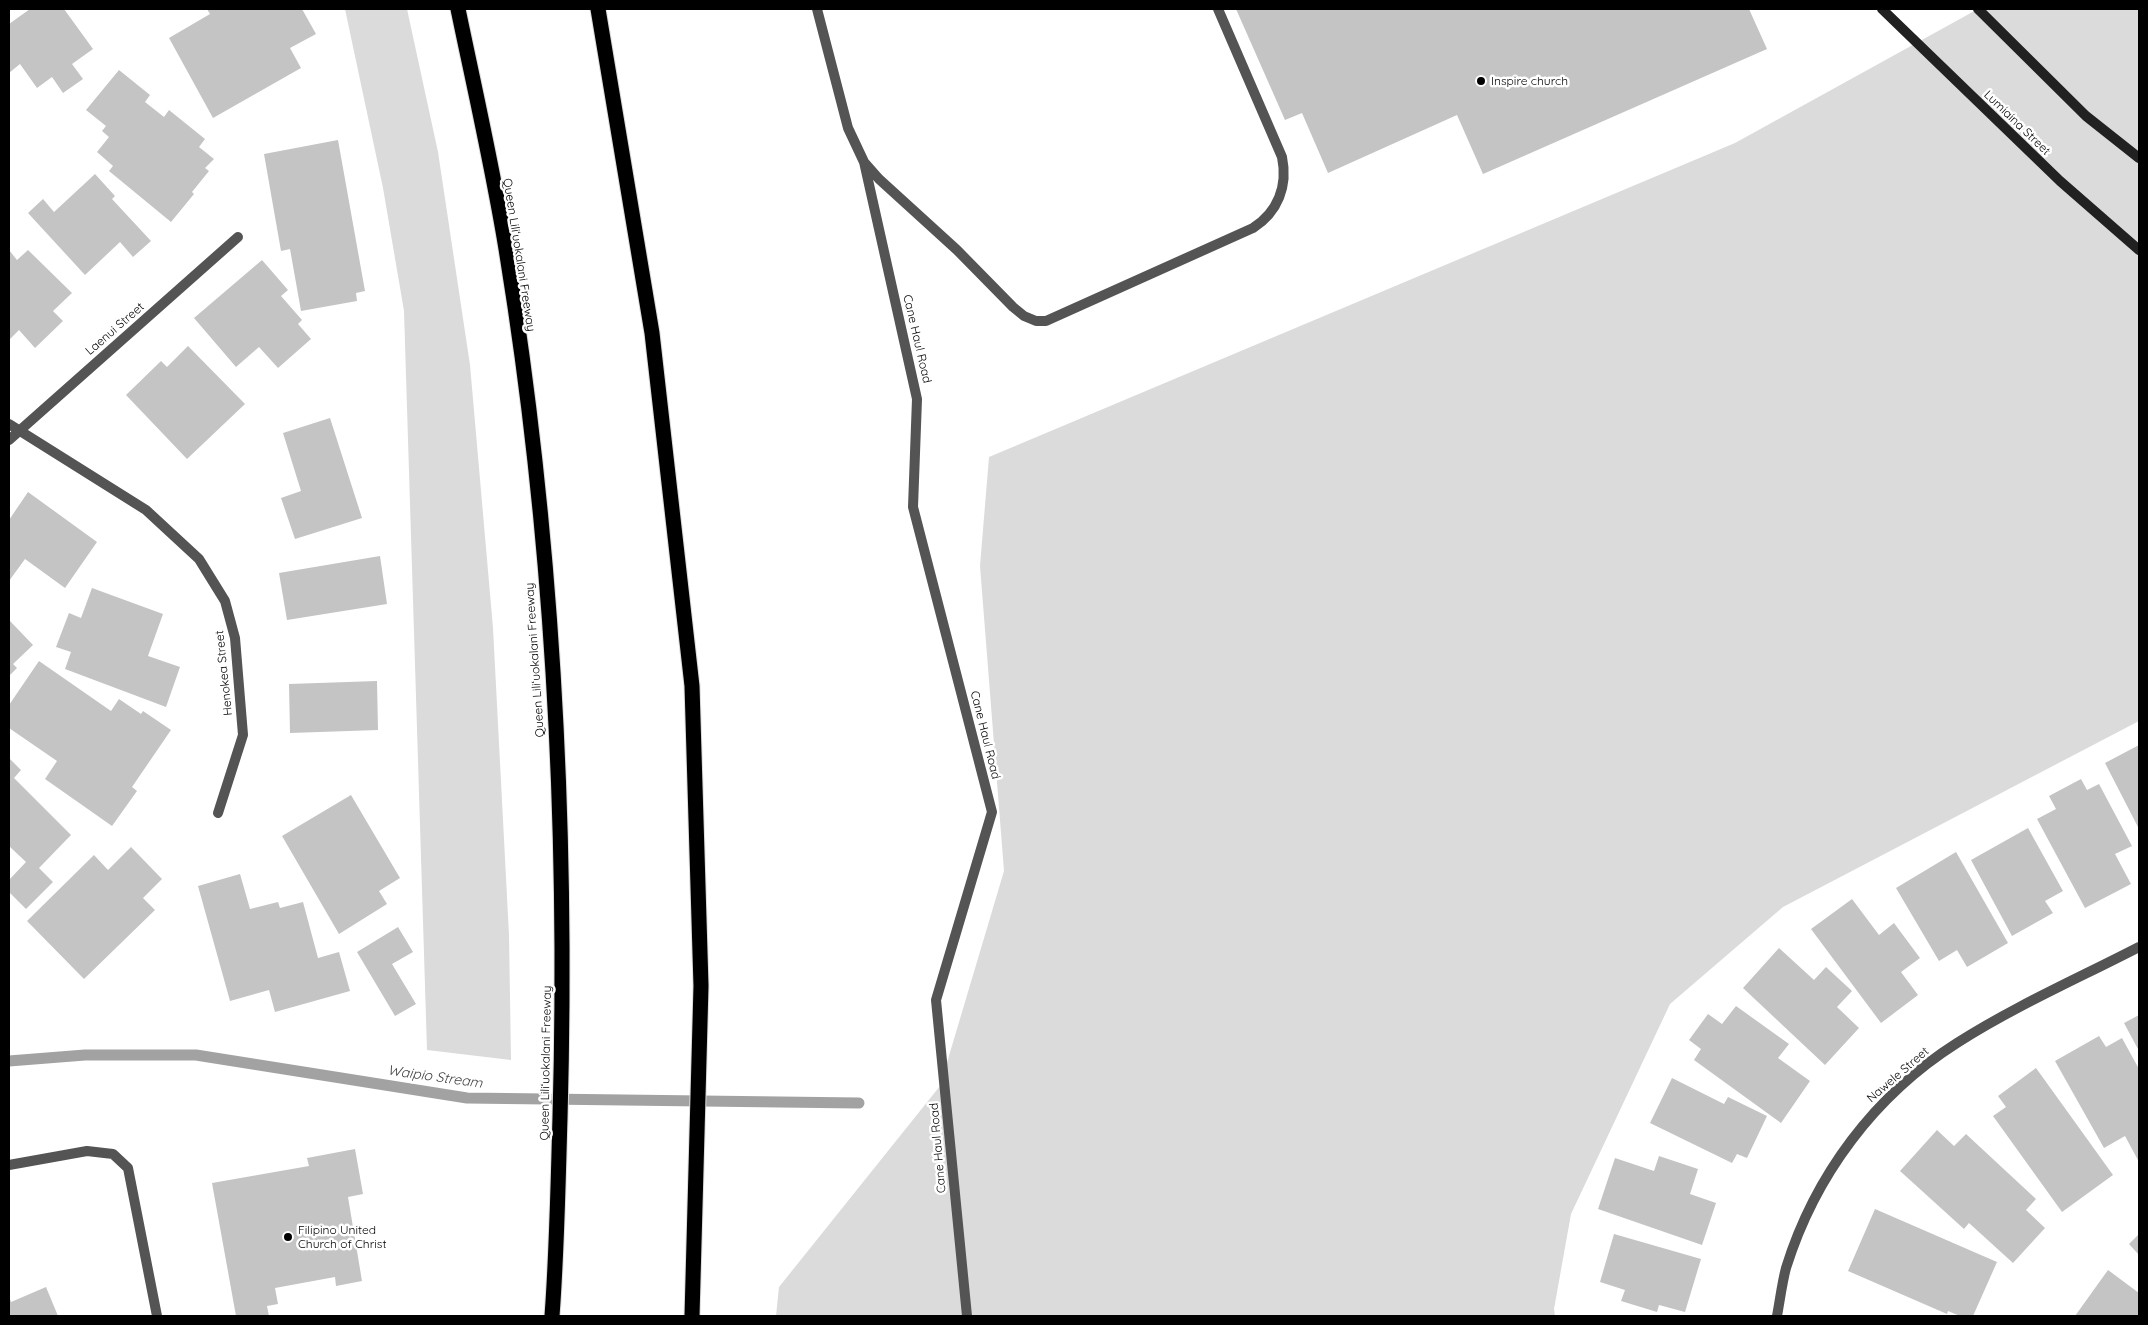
<!DOCTYPE html>
<meta charset="utf-8">
<style>
body{margin:0}
#map{position:relative;width:2148px;height:1325px;overflow:hidden;background:#fff;font-family:Quicksand,sans-serif}
canvas{display:block}
.frame{position:absolute;inset:0;border:10px solid #000;pointer-events:none}
</style>
<div id="map">
<canvas width="2148" height="1325"></canvas>
<div class="frame"></div>
</div>
<script>
const context = document.querySelector('canvas').getContext('2d');
context.lineJoin = 'round';
function paint(path, color) { context.fillStyle = color; context.fill(path, 'evenodd'); }
function trace(path, color, width, dash) { context.strokeStyle = color; context.lineWidth = width; context.lineCap = dash ? 'butt' : 'round'; context.setLineDash(dash || []); context.stroke(path); }
function label(font, color, halo, rows, align = 'center') {
  context.font = font + ' Quicksand,sans-serif'; context.lineWidth = 5; context.setLineDash([]); context.textBaseline = 'middle'; context.strokeStyle = halo; context.fillStyle = color; for (const [text, x, y, turn = 0] of rows) {
    context.save(); context.translate(x, y); context.rotate((+turn || 0) * Math.PI / 180); context.textAlign = isNaN(turn) ? turn : align; if (halo) context.strokeText(text, 0, 0); context.fillText(text, 0, 0); context.restore();
  }
}
paint(new Path2D(`
 M 345,9 L 407,9 L 438,152 L 470,365 L 493,628 L 509,935 L 511,1060 L 427,1050 L 404,311 L 383,188 Z
 M 1978,9 L 2139,9 L 2139,721 L 1783,907 L 1670,1004 L 1571,1214 L 1554,1309 L 1555,1316 L 776,1316 L 779,1287 L 940,1086 L 1004,871 L 980,566 L 989,457 L 1735,143 Z`), '#dbdbdb');
trace(new Path2D(`
 M 9,1061 L 85,1055 L 196,1055 L 467,1098 L 859,1103`), '#a2a2a2', 11);
paint(new Path2D(`
 M 30,9 L 64,9 L 93,49 L 72,64 L 83,79 L 63,93 L 52,77 L 37,88 L 20,64 L 9,73 L 9,24 Z
 M 207,9 L 302,9 L 316,34 L 290,48 L 301,68 L 213,118 L 169,38 L 210,14 Z
 M 1236,9 L 1749,9 L 1767,49 L 1483,174 L 1457,115 L 1328,173 L 1302,113 L 1285,120 Z
 M 119,70 L 150,95 L 145,102 L 164,117 L 169,110 L 205,139 L 199,147 L 214,159 L 205,168 L 209,171 L 192,192 L 194,194 L 171,222 L 109,171 L 113,166 L 97,152 L 109,137 L 102,131 L 106,126 L 86,110 Z
 M 338,140 L 365,291 L 356,293 L 357,301 L 301,311 L 290,249 L 281,251 L 264,154 Z
 M 95,174 L 115,196 L 112,199 L 151,241 L 133,257 L 120,242 L 85,275 L 28,213 L 43,199 L 54,212 Z
 M 9,250 L 17,260 L 28,250 L 72,293 L 53,311 L 63,321 L 35,348 L 19,330 L 9,340 Z
 M 262,260 L 288,290 L 281,296 L 302,320 L 298,324 L 311,339 L 278,368 L 259,347 L 236,367 L 194,318 Z
 M 188,346 L 245,404 L 187,459 L 126,395 L 161,361 L 167,367 Z
 M 330,418 L 362,518 L 295,539 L 281,498 L 301,491 L 283,433 Z
 M 28,492 L 97,542 L 65,588 L 25,559 L 9,581 L 9,520 Z
 M 380,556 L 387,604 L 287,620 L 279,573 Z
 M 92,588 L 163,614 L 148,656 L 180,667 L 166,707 L 65,669 L 71,652 L 56,647 L 69,613 L 81,618 Z
 M 10,621 L 33,645 L 13,664 L 17,668 L 9,676 Z
 M 39,661 L 111,711 L 119,699 L 141,714 L 143,711 L 171,730 L 132,787 L 137,791 L 112,826 L 45,779 L 57,761 L 9,728 L 9,705 Z
 M 377,681 L 378,730 L 290,733 L 289,684 Z
 M 2139,745 L 2139,829 L 2105,763 Z
 M 9,758 L 21,770 L 14,778 L 71,835 L 39,868 L 53,882 L 26,909 L 9,892 L 9,880 L 26,862 L 9,846 Z
 M 2081,779 L 2087,790 L 2099,784 L 2132,846 L 2115,854 L 2131,884 L 2085,908 L 2037,819 L 2056,809 L 2049,796 Z
 M 351,795 L 400,878 L 379,891 L 387,904 L 339,934 L 282,836 Z
 M 2028,828 L 2063,891 L 2045,901 L 2053,913 L 2012,936 L 1971,860 Z
 M 131,847 L 162,879 L 143,898 L 155,910 L 84,979 L 27,921 L 94,855 L 108,870 Z
 M 1956,852 L 2008,943 L 1967,967 L 1957,950 L 1939,961 L 1896,888 Z
 M 240,874 L 250,909 L 278,902 L 280,908 L 303,902 L 318,958 L 339,952 L 350,991 L 275,1012 L 269,990 L 230,1001 L 198,886 Z
 M 1852,899 L 1879,935 L 1894,923 L 1920,958 L 1901,972 L 1918,995 L 1881,1023 L 1811,929 Z
 M 398,927 L 413,952 L 392,964 L 416,1004 L 395,1016 L 357,952 Z
 M 1779,948 L 1814,980 L 1826,967 L 1852,991 L 1837,1007 L 1859,1028 L 1825,1065 L 1743,988 Z
 M 1736,1006 L 1789,1044 L 1778,1058 L 1810,1081 L 1781,1123 L 1694,1060 L 1701,1049 L 1689,1040 L 1708,1014 L 1722,1024 Z
 M 2139,1015 L 2139,1051 L 2124,1023 Z
 M 2099,1036 L 2106,1047 L 2122,1038 L 2139,1069 L 2139,1162 L 2125,1136 L 2104,1148 L 2055,1061 Z
 M 2036,1068 L 2113,1175 L 2062,1212 L 1993,1116 L 2006,1107 L 1998,1096 Z
 M 1672,1078 L 1724,1104 L 1728,1097 L 1767,1116 L 1747,1158 L 1737,1154 L 1732,1163 L 1650,1123 Z
 M 1937,1130 L 1954,1146 L 1966,1134 L 2036,1199 L 2026,1210 L 2045,1228 L 2013,1263 L 1969,1223 L 1964,1229 L 1900,1171 Z
 M 355,1149 L 363,1194 L 348,1197 L 362,1281 L 336,1286 L 335,1277 L 275,1288 L 278,1304 L 267,1306 L 269,1316 L 236,1316 L 212,1183 L 309,1166 L 307,1158 Z
 M 1659,1156 L 1698,1169 L 1690,1194 L 1716,1203 L 1702,1245 L 1598,1209 L 1615,1158 L 1654,1171 Z
 M 1875,1209 L 1997,1262 L 1973,1316 L 1960,1316 L 1948,1311 L 1947,1314 L 1848,1271 Z
 M 1614,1234 L 1701,1259 L 1685,1312 L 1659,1305 L 1657,1312 L 1621,1301 L 1625,1290 L 1600,1282 Z
 M 2139,1234 L 2139,1255 L 2129,1244 Z
 M 2108,1270 L 2139,1293 L 2139,1316 L 2075,1316 Z
 M 46,1287 L 58,1316 L 9,1316 L 9,1297 L 11,1302 Z`), '#c4c4c4');
const motorway = new Path2D(`
 M 458,9 C 475,91 494,173 507,255 C 553,539 568,831 560,1118 C 558,1184 557,1250 552,1316
 M 598,9 L 652,333 L 692,686 L 701,986 L 692,1316`);
trace(motorway, '#dbdbdb', 17);
trace(new Path2D(`
 M 817,9 L 848,128 L 864,162 L 879,179 L 957,250 L 1013,307 L 1024,316 L 1036,321 L 1046,321 L 1253,228 C 1278,212 1288,186 1282,157 L 1218,9
 M 864,162 L 917,399 L 913,507 L 992,812 L 936,1000 L 967,1316
 M 9,1165 L 87,1151 L 113,1154 L 128,1168 L 157,1316`), '#545454', 10);
trace(new Path2D(`
 M 9,424 L 146,510 L 199,559 L 225,601 L 235,638 L 243,735 L 218,813
 M 9,440 L 238,237
 M 1777,1316 C 1780,1300 1782,1283 1786,1268 C 1815,1175 1875,1095 1957,1043 C 2015,1006 2079,978 2139,947`), '#545454', 10);
trace(new Path2D(`
 M 1882,9 L 2060,181 L 2139,250
 M 1978,9 L 2086,116 L 2139,158`), '#212121', 10);
trace(motorway, '#000', 15);
for (const [x, y, r, color] of [
 [1481,81,5,"#000"],
 [288,1237,5,"#000"]
]) { const dot = new Path2D(); dot.arc(x, y, r, 0, 2 * Math.PI); context.fillStyle = color; context.fill(dot); trace(dot, '#fff', 2); }
label('12px', '#000', '#fff', [
 ["Inspire church",1491,81],
 ["Filipino United",298,1230],
 ["Church of Christ",298,1244]
], 'left');
label('12px', '#000', '#fff', [
 ["Lumiaina Street",2017,123,44],
 ["Queen Liliʻuokalani Freeway",519,255,81],
 ["Laenui Street",115,329,-41],
 ["Cane Haul Road",917,339,77],
 ["Queen Liliʻuokalani Freeway",535,660,-94],
 ["Henokea Street",224,673,-96],
 ["Cane Haul Road",985,735,76],
 ["Queen Liliʻuokalani Freeway",546,1063,-89],
 ["Nawele Street",1898,1075,-41],
 ["Cane Haul Road",938,1148,-95]
]);
label('italic 14px', '#434343', '#fff', [
 ["Waipio Stream",435,1077,8]
]);
</script>
